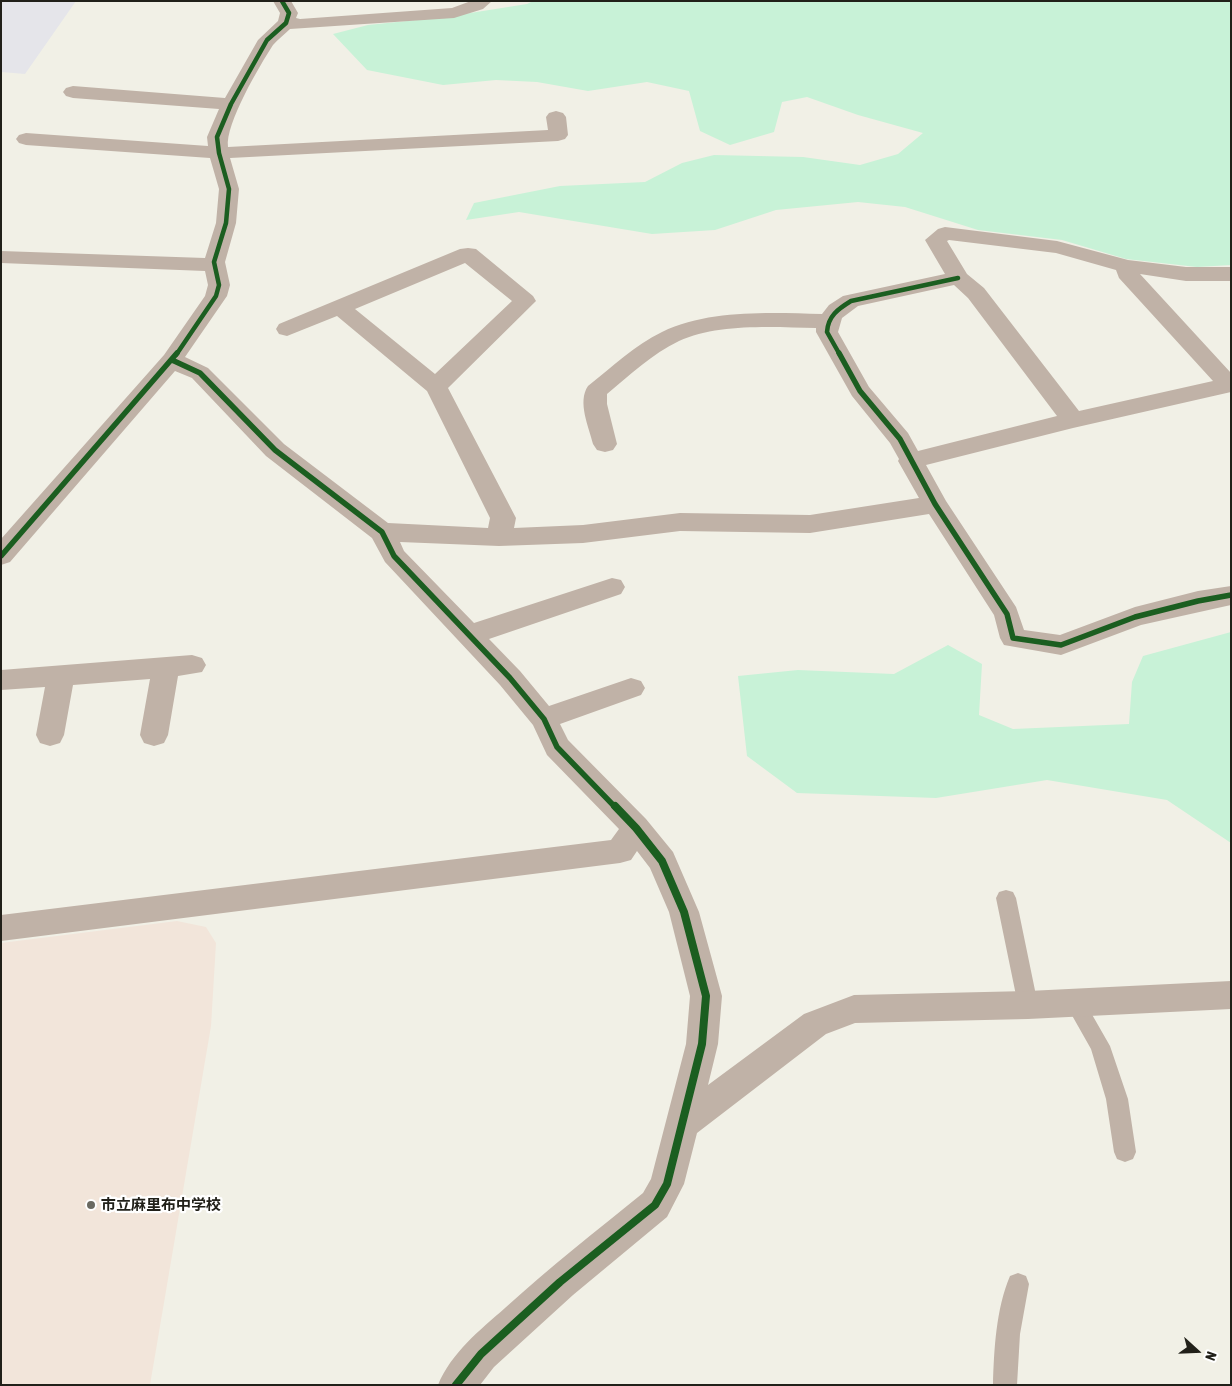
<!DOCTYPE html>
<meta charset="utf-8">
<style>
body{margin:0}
#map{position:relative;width:1232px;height:1386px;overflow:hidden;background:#f1f0e6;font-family:"Asap Condensed",sans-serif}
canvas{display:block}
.frame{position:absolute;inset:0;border:2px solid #212019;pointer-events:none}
.north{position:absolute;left:1172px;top:1326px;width:50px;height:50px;-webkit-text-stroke:4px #fff;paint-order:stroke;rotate:110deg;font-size:14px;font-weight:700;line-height:20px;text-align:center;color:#212019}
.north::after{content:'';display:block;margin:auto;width:18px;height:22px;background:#212019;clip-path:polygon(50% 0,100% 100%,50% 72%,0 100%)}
</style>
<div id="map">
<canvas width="1232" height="1386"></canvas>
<div class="frame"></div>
<div class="north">N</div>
</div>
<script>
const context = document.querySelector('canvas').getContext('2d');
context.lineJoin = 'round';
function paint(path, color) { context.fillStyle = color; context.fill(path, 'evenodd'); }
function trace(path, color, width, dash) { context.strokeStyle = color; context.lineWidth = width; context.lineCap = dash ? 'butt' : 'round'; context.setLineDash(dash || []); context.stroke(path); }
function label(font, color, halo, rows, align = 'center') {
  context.font = font + ' "Asap Condensed","Noto Sans JP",sans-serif'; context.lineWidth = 4.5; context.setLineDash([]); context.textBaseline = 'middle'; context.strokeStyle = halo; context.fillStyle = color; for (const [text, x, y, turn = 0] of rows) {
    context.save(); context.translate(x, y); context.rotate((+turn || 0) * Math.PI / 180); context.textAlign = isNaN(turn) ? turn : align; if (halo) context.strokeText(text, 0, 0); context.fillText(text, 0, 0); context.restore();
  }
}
paint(new Path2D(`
 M 177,921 L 206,927 L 216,943 L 211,1026 L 150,1385 L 1,1385 L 1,943 Z`), '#f2e5da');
paint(new Path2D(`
 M 533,1 L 1231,1 L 1231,265 L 1197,267 L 1126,259 L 1062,240 L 978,230 L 905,207 L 858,202 L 776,210 L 715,230 L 652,234 L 519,212 L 466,220 L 474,203 L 560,186 L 645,182 L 682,163 L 714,155 L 803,157 L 860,165 L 898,154 L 923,133 L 858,115 L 807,97 L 782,102 L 774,132 L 730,145 L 700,131 L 689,91 L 647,82 L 588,91 L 537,82 L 496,80 L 443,85 L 367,70 L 333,34 L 368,25 L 445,17 L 527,4 Z
 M 1231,632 L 1231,843 L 1167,800 L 1047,780 L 936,798 L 797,793 L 747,756 L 738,676 L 798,670 L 894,674 L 948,645 L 982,664 L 979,715 L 1013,729 L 1129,724 L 1132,682 L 1143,656 Z`), '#c8f2d7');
paint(new Path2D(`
 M 1,1 L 76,1 L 25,74 L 1,72 Z`), '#e5e5ea');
paint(new Path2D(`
 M 1006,890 L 1013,892 L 1016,898 L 1038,1005 L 1035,1011 L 1028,1014 L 1021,1011 L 1018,1005 L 996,898 L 999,892 Z
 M 1075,994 L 1082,997 L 1110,1046 L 1128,1099 L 1136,1152 L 1133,1159 L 1125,1162 L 1117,1159 L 1114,1152 L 1106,1099 L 1091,1049 L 1065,1003 L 1068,997 Z
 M 1018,1273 L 1026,1276 L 1029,1284 L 1020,1334 L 1017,1385 L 993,1385 C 994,1350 996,1309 1010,1276 Z`), '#c0b2a7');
paint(new Path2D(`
 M 273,1 L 291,1 L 298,13 L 296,18 L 300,19 L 452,8 L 471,1 L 492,1 L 483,9 L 454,18 L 290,29 C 285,34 278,39 273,45 C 260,65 225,124 228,147 L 548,130 L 546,117 L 549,113 L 556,111 L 563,113 L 566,117 L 568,135 L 565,139 L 558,141 L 230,158 L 239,189 L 236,223 L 225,262 L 230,285 L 227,296 L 185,357 L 208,368 L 284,444 L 388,523 L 488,528 L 490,518 L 427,391 L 337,316 L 287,336 L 279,334 L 276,329 L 279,324 L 460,249 L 468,248 L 476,249 L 533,296 L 536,301 L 448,388 L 516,518 L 514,528 L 583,525 L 680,513 L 810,515 L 919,498 L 898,461 L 899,459 L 890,443 L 852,396 L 816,332 L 816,328 C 774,327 717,323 679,341 C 652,354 630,375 607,394 L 607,404 L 617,444 L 613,450 L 605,452 L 597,450 L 593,444 C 589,427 577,402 588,386 C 612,367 635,345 662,332 C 710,309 771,313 822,314 L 829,305 L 843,296 L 945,274 L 925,240 L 938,229 L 945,227 L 1057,241 L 1128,260 L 1186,267 L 1231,267 L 1231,281 L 1186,281 L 1140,274 L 1231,373 L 1231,392 L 1073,428 L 926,465 L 946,501 L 1016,607 L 1024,630 L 1060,635 L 1135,607 L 1198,591 L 1231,586 L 1231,605 L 1141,625 L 1061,655 L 1004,645 L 1000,638 L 994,615 L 929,514 L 810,533 L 680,531 L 583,543 L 499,546 L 400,542 L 404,551 L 474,623 L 612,578 L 621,580 L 625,587 L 621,594 L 489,639 L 520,671 L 549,706 L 631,678 L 641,681 L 645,688 L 641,695 L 560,724 L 568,740 L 646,819 L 673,852 L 699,912 L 722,996 L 718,1044 L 708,1085 L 804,1014 L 854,995 L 1028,991 L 1231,981 L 1231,1009 L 1028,1019 L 855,1023 L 826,1034 L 697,1133 L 684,1184 L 667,1217 L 573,1295 L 494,1367 L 480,1385 L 438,1385 C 451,1353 480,1330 505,1308 C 549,1268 596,1231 643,1193 L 651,1179 L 686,1044 L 690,996 L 669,912 L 650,868 L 637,851 L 631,860 L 620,863 L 1,941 L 1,915 L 611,840 L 619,829 L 547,755 L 533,725 L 500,685 L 385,562 L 372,538 L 266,456 L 192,378 L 175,371 L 10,562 L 1,565 L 1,539 L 164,355 L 205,296 L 208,285 L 205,271 L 1,263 L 1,251 L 205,258 L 216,223 L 219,189 L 210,158 L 26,145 L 19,143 L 16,139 L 19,135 L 26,133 L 208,146 L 207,137 L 219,109 L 73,98 L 66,96 L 63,92 L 66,88 L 73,86 L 225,98 L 258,40 L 278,21 L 280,13 ZM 949,240 L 1056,253 L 1116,270 L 1119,278 L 1213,381 L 1079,411 L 984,288 L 967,274 L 947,241 ZM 465,263 L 512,301 L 435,374 L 355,309 ZM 954,285 L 968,298 L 1057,416 L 918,451 L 908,433 L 869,387 L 838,332 L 842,318 L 858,306 Z
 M 192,655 L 202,658 L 206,665 L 202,672 L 178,676 L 168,735 L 164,743 L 154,746 L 144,743 L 140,735 L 150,679 L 73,685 L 64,735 L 60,743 L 50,746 L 40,743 L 36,735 L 45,687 L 1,690 L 1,670 Z`), '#c0b2a7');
trace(new Path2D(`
 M 176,355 L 216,296 L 219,285 L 214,262 L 226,223 L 229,189 L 219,153 L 217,137 L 231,104 L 267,40 L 286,23 L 289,13 L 282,1
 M 840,355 L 827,332 C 828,316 838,309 851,301 L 958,278`), '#1b5e20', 4.5);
trace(new Path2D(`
 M 839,353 L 860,391 L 900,439 L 935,504 L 1007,614 L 1013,638 L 1061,645 L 1135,617 L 1198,601 L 1231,595
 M 172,360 L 200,373 L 275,450 L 382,532 L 394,556 L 510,678 L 544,719 L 557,747 L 616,808
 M 1,556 L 177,353`), '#1b5e20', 5.5);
trace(new Path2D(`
 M 456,1385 L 481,1354 L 560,1282 L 655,1205 L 667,1184 L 702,1044 L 706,996 L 684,912 L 662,861 L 636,828 L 615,806`), '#1b5e20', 8);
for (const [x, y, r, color] of [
 [91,1205,5,"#6a6961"]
]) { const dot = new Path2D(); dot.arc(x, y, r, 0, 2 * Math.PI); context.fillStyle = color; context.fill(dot); trace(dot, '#fff', 2); }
label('bold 15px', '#212019', '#fff', [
 ["市立麻里布中学校",101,1205]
], 'left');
</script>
